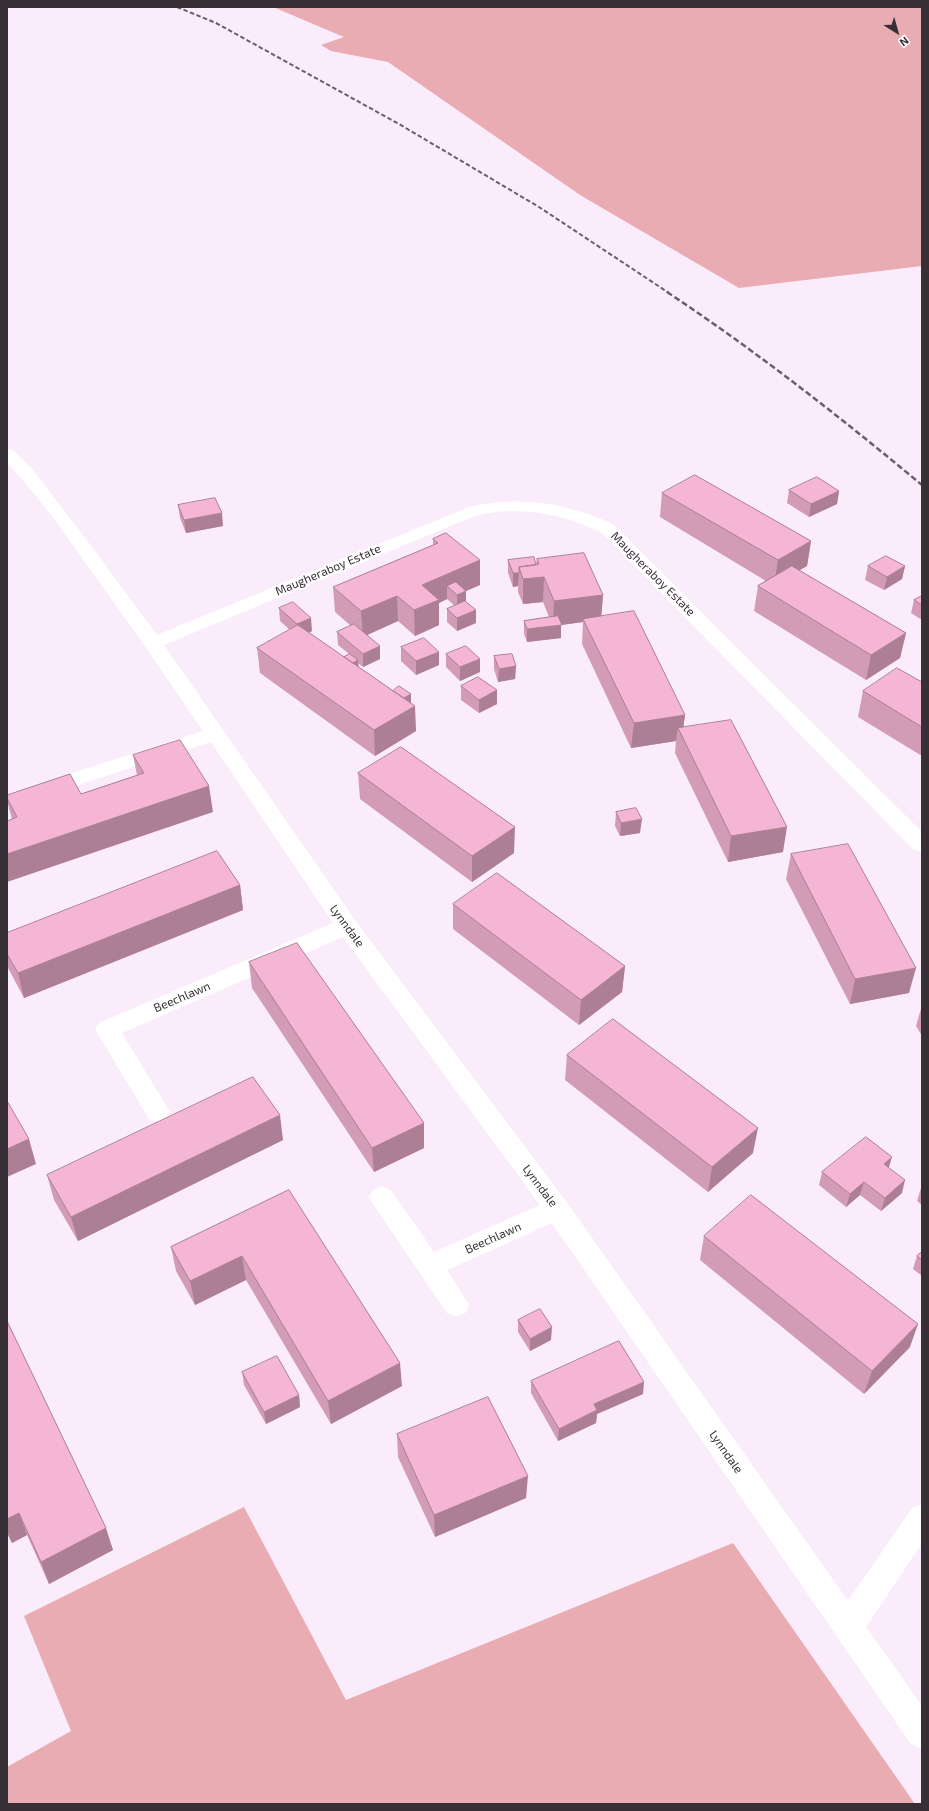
<!DOCTYPE html>
<style>
body{margin:0}
#map{position:relative;width:929px;height:1811px;overflow:hidden;background:#fbecfb;font-family:"Exo 2",sans-serif}
canvas{display:block}
.frame{position:absolute;inset:0;border:8px solid #363036;pointer-events:none}
.north{position:absolute;left:877px;top:12px;width:40px;height:40px;-webkit-text-stroke:3px #fff;paint-order:stroke;rotate:143deg;font-size:11px;font-weight:700;line-height:16px;text-align:center;color:#363036}
.north::after{content:'';display:block;margin:auto;width:14px;height:18px;background:#363036;clip-path:polygon(50% 0,100% 100%,50% 72%,0 100%)}
</style>
<div id="map">
<canvas width="929" height="1811"></canvas>
<div class="frame"></div>
<div class="north">N</div>
</div>
<script>
const context = document.querySelector('canvas').getContext('2d');
context.lineJoin = 'round';
function paint(path, color) { context.fillStyle = color; context.fill(path, 'evenodd'); }
function trace(path, color, width, dash) { context.strokeStyle = color; context.lineWidth = width; context.lineCap = dash ? 'butt' : 'round'; context.setLineDash(dash || []); context.stroke(path); }
function label(font, color, halo, rows, align = 'center') {
  context.font = font + ' "Exo 2",sans-serif'; context.lineWidth = 4; context.setLineDash([]); context.textBaseline = 'middle'; context.strokeStyle = halo; context.fillStyle = color; for (const [text, x, y, turn = 0] of rows) {
    context.save(); context.translate(x, y); context.rotate((+turn || 0) * Math.PI / 180); context.textAlign = isNaN(turn) ? turn : align; if (halo) context.strokeText(text, 0, 0); context.fillText(text, 0, 0); context.restore();
  }
}
paint(new Path2D(`
 M 273,7 L 922,7 L 922,266 L 739,288 L 580,195 L 388,62 L 331,51 L 321,45 L 344,37 Z
 M 244,1507 L 346,1700 L 733,1543 L 915,1804 L 7,1804 L 7,1767 L 71,1731 L 24,1616 Z`), '#e8acb2');
paint(new Path2D(`
 M 7,449 L 13,450 L 32,469 L 89,543 L 157,635 L 469,507 C 519,495 567,503 613,524 L 922,832 L 922,852 L 914,850 L 601,532 C 561,514 515,504 472,517 L 164,645 L 355,920 L 566,1201 L 848,1601 L 912,1508 L 922,1504 L 922,1543 L 866,1627 L 922,1706 L 922,1749 L 911,1744 L 552,1223 L 447,1270 L 469,1305 L 465,1313 L 456,1317 L 447,1313 L 373,1204 L 369,1197 L 373,1190 L 382,1186 L 391,1190 L 434,1252 L 540,1205 L 343,937 L 122,1033 L 170,1112 L 167,1119 L 158,1122 L 149,1119 L 95,1029 L 99,1023 L 333,923 L 211,742 L 7,808 L 7,794 L 203,731 C 165,675 127,620 88,566 C 63,531 37,494 7,463 Z`), '#fff');
trace(new Path2D(`
 M 177,7 L 216,23 L 399,124 L 539,207 L 669,293`), '#686068', 2, [4.5, 2.5]);
trace(new Path2D(`
 M 667,292 C 756,351 840,417 922,485`), '#686068', 2.5, [6, 3]);
paint(new Path2D(`
 M 789,490 L 839,491 L 837,504 L 809,517 L 787,503 Z
 M 662,493 L 811,541 L 807,566 L 799,570 L 906,633 L 900,658 L 866,680 L 754,611 L 758,586 L 766,581 L 660,517 Z
 M 178,505 L 223,526 L 186,533 L 180,518 Z
 M 446,533 L 480,585 L 466,591 L 466,602 L 476,610 L 476,623 L 457,631 L 447,622 L 447,609 L 455,606 L 447,599 L 439,603 L 439,625 L 415,636 L 398,621 L 366,635 L 380,659 L 363,667 L 358,663 L 359,667 L 393,691 L 411,694 L 411,703 L 416,731 L 375,756 L 260,673 L 257,648 L 290,630 L 280,621 L 279,608 L 312,631 L 309,633 L 344,657 L 349,654 L 338,645 L 337,632 L 351,626 L 335,612 L 333,587 L 433,545 L 433,539 Z
 M 537,559 L 603,595 L 601,616 L 685,715 L 683,727 L 783,852 L 728,862 L 675,753 L 676,741 L 631,748 L 582,644 L 583,622 L 561,625 L 561,638 L 527,642 L 524,634 L 524,621 L 549,617 L 543,602 L 523,604 L 518,592 L 518,586 L 513,587 L 508,573 L 508,560 L 536,563 Z
 M 868,566 L 905,566 L 902,579 L 884,590 L 865,580 Z
 M 922,596 L 922,620 L 911,613 L 914,600 Z
 M 401,647 L 439,652 L 439,665 L 416,675 L 401,661 Z
 M 446,654 L 480,659 L 480,672 L 460,681 L 446,667 Z
 M 494,656 L 516,666 L 515,679 L 498,682 L 494,669 Z
 M 922,682 L 922,756 L 858,717 L 863,691 Z
 M 461,686 L 497,690 L 497,704 L 479,713 L 461,700 Z
 M 133,755 L 213,812 L 12,819 L 7,801 L 7,795 L 81,794 L 137,775 Z
 M 358,773 L 514,853 L 472,882 L 360,799 Z
 M 616,812 L 640,833 L 620,836 L 615,826 Z
 M 791,854 L 909,993 L 850,1004 L 786,879 Z
 M 240,885 L 243,910 L 24,998 L 7,966 L 7,933 Z
 M 453,904 L 625,966 L 622,992 L 579,1025 L 453,929 Z
 M 249,962 L 424,1148 L 374,1172 L 252,988 Z
 M 922,1005 L 922,1036 L 916,1026 Z
 M 567,1055 L 753,1153 L 708,1192 L 565,1080 Z
 M 283,1140 L 78,1241 L 54,1200 L 47,1175 Z
 M 889,1168 L 902,1193 L 881,1211 L 860,1195 L 846,1207 L 819,1185 L 822,1172 Z
 M 922,1187 L 922,1205 L 917,1201 L 921,1188 Z
 M 289,1190 L 402,1386 L 331,1424 L 246,1280 L 195,1305 L 176,1271 L 171,1247 Z
 M 704,1236 L 910,1347 L 864,1394 L 700,1260 Z
 M 922,1252 L 922,1276 L 913,1269 L 917,1256 Z
 M 518,1320 L 551,1340 L 530,1351 L 518,1332 Z
 M 7,1321 L 113,1550 L 49,1584 L 27,1535 L 12,1543 L 7,1533 Z
 M 242,1372 L 299,1395 L 300,1407 L 266,1424 L 244,1385 Z
 M 531,1381 L 643,1394 L 597,1414 L 596,1423 L 558,1441 L 531,1393 Z
 M 397,1434 L 526,1498 L 435,1537 L 398,1457 Z`), '#d39cb6');
paint(new Path2D(`
 M 839,491 L 837,504 L 809,517 L 811,504 Z
 M 222,513 L 223,526 L 186,533 L 184,520 Z
 M 811,541 L 807,566 L 774,585 L 778,560 Z
 M 480,560 L 480,585 L 466,591 L 466,604 L 457,608 L 457,595 L 447,586 L 447,599 L 439,603 L 439,625 L 415,636 L 414,610 L 422,585 Z
 M 905,566 L 902,579 L 884,590 L 887,577 Z
 M 513,573 L 519,573 L 518,586 L 513,587 Z
 M 544,577 L 543,602 L 523,604 L 523,579 Z
 M 603,595 L 601,620 L 583,619 L 583,622 L 561,625 L 561,638 L 527,642 L 527,629 L 553,626 L 554,601 Z
 M 397,596 L 398,621 L 363,637 L 361,611 Z
 M 476,610 L 476,623 L 457,631 L 457,618 Z
 M 311,618 L 312,631 L 298,637 L 297,624 Z
 M 906,633 L 900,658 L 866,680 L 871,655 Z
 M 380,646 L 380,659 L 363,667 L 363,654 Z
 M 439,652 L 439,665 L 416,675 L 416,661 Z
 M 480,659 L 480,672 L 460,681 L 460,667 Z
 M 358,660 L 359,674 L 349,665 Z
 M 516,666 L 515,679 L 498,682 L 499,669 Z
 M 497,690 L 497,704 L 479,713 L 479,700 Z
 M 411,694 L 411,708 L 399,702 Z
 M 415,706 L 416,731 L 375,756 L 374,730 Z
 M 685,715 L 682,737 L 678,728 L 676,741 L 631,748 L 634,723 Z
 M 209,786 L 213,812 L 7,882 L 7,854 Z
 M 642,819 L 640,833 L 620,836 L 621,823 Z
 M 515,827 L 514,853 L 472,882 L 472,856 Z
 M 787,827 L 783,852 L 728,862 L 731,836 Z
 M 240,885 L 243,910 L 24,998 L 18,973 Z
 M 625,966 L 622,992 L 579,1025 L 581,1000 Z
 M 916,968 L 909,993 L 850,1004 L 855,979 Z
 M 280,1115 L 283,1140 L 78,1241 L 71,1217 Z
 M 424,1123 L 424,1148 L 374,1172 L 372,1148 Z
 M 758,1128 L 753,1153 L 708,1192 L 712,1167 Z
 M 29,1139 L 36,1164 L 7,1177 L 7,1149 Z
 M 892,1157 L 888,1170 L 884,1164 Z
 M 905,1180 L 902,1193 L 881,1211 L 885,1198 Z
 M 864,1182 L 860,1195 L 846,1207 L 850,1194 Z
 M 242,1256 L 246,1280 L 195,1305 L 190,1281 Z
 M 918,1324 L 910,1347 L 864,1394 L 872,1371 Z
 M 552,1327 L 551,1340 L 530,1351 L 530,1339 Z
 M 400,1363 L 402,1386 L 331,1424 L 328,1401 Z
 M 644,1382 L 643,1394 L 597,1414 L 596,1423 L 558,1441 L 559,1429 L 594,1404 Z
 M 299,1395 L 300,1407 L 266,1424 L 264,1412 Z
 M 528,1476 L 526,1498 L 435,1537 L 434,1515 Z
 M 19,1513 L 27,1535 L 12,1543 L 7,1532 L 7,1519 Z
 M 106,1528 L 113,1550 L 49,1584 L 41,1562 Z`), '#ac7f94');
const building = new Path2D(`
 M 695,475 L 811,541 L 778,560 L 662,493 Z
 M 817,477 L 839,491 L 811,504 L 789,490 Z
 M 215,498 L 222,513 L 184,520 L 178,505 Z
 M 446,533 L 480,560 L 422,585 L 439,600 L 414,610 L 397,596 L 361,611 L 333,587 L 438,543 L 433,539 Z
 M 584,553 L 603,595 L 554,601 L 544,577 L 523,579 L 519,567 L 539,564 L 537,559 Z
 M 886,556 L 905,566 L 887,577 L 868,566 Z
 M 534,557 L 536,565 L 519,567 L 519,573 L 513,573 L 508,560 Z
 M 792,566 L 906,633 L 871,655 L 758,586 Z
 M 456,582 L 466,591 L 457,595 L 447,586 Z
 M 922,596 L 922,605 L 914,600 Z
 M 465,601 L 476,610 L 457,618 L 447,609 Z
 M 293,602 L 311,618 L 297,624 L 279,608 Z
 M 634,611 L 685,715 L 634,723 L 583,619 Z
 M 558,616 L 562,625 L 527,629 L 524,621 Z
 M 354,624 L 380,646 L 363,654 L 337,632 Z
 M 298,625 L 415,706 L 374,730 L 257,648 Z
 M 424,638 L 439,652 L 416,661 L 401,647 Z
 M 466,646 L 480,659 L 460,667 L 446,654 Z
 M 350,654 L 358,660 L 353,663 L 344,657 Z
 M 512,654 L 516,666 L 499,669 L 494,656 Z
 M 897,668 L 922,682 L 922,727 L 863,691 Z
 M 478,677 L 497,690 L 479,700 L 461,686 Z
 M 399,686 L 411,694 L 404,698 L 393,691 Z
 M 731,720 L 787,827 L 731,836 L 678,728 Z
 M 180,740 L 209,786 L 7,854 L 7,821 L 17,817 L 7,798 L 7,795 L 70,774 L 81,794 L 144,773 L 133,755 Z
 M 401,747 L 515,827 L 472,856 L 358,773 Z
 M 636,808 L 642,819 L 621,823 L 616,812 Z
 M 848,844 L 916,968 L 855,979 L 791,854 Z
 M 217,851 L 240,885 L 18,973 L 7,954 L 7,933 Z
 M 497,873 L 625,966 L 581,1000 L 453,904 Z
 M 297,943 L 424,1123 L 372,1148 L 249,962 Z
 M 613,1019 L 758,1128 L 712,1167 L 567,1055 Z
 M 253,1077 L 280,1115 L 71,1217 L 47,1175 Z
 M 7,1101 L 29,1139 L 7,1149 Z
 M 866,1137 L 892,1157 L 884,1164 L 905,1180 L 885,1198 L 864,1182 L 850,1194 L 822,1172 Z
 M 289,1190 L 400,1363 L 328,1401 L 242,1256 L 190,1281 L 171,1247 Z
 M 751,1195 L 918,1324 L 872,1371 L 704,1236 Z
 M 922,1252 L 922,1260 L 917,1256 Z
 M 540,1309 L 552,1327 L 530,1339 L 518,1320 Z
 M 7,1321 L 106,1528 L 41,1562 L 19,1513 L 7,1519 Z
 M 619,1341 L 644,1382 L 594,1404 L 597,1410 L 559,1429 L 531,1381 Z
 M 277,1356 L 299,1395 L 264,1412 L 242,1372 Z
 M 488,1397 L 528,1476 L 434,1515 L 397,1434 Z`);
paint(building, '#f5b5d4');
trace(building, '#ac7f94', 1);
label('12px', '#363036', '#fff', [
 ["Maugheraboy Estate",328,570,-23],
 ["Maugheraboy Estate",653,574,45],
 ["Lynndale",347,926,54],
 ["Beechlawn",182,997,-23],
 ["Lynndale",540,1186,53],
 ["Beechlawn",493,1238,-24],
 ["Lynndale",726,1452,55]
]);
</script>
